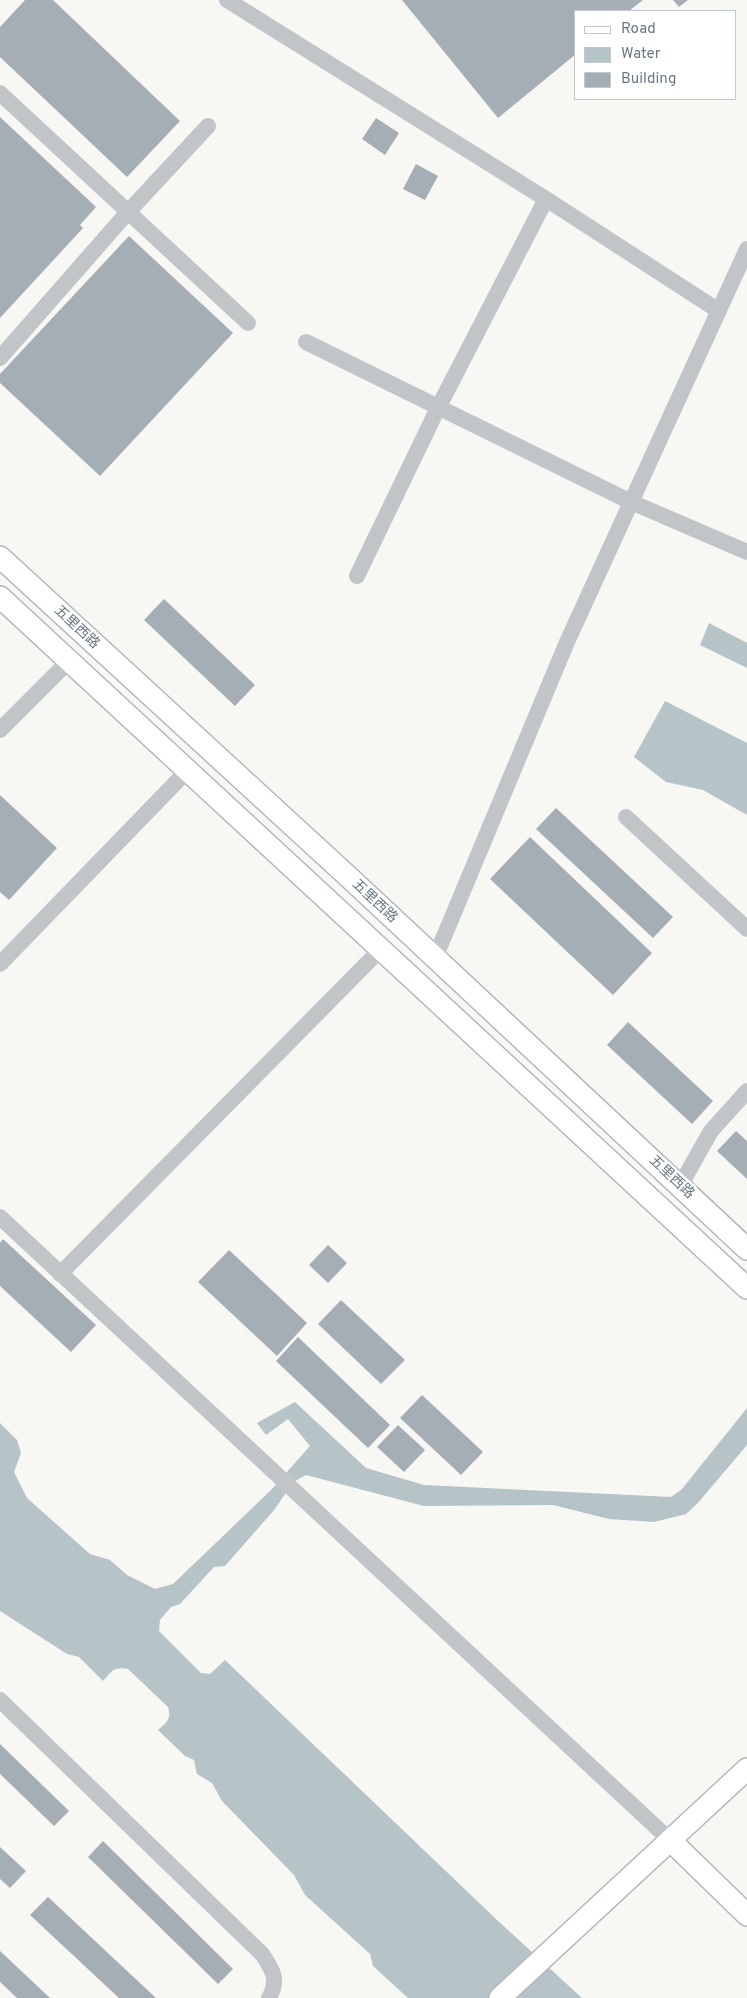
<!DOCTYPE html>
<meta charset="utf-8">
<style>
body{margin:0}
#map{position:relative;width:747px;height:1998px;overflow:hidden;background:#f7f7f4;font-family:Overpass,sans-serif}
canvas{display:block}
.legend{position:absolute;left:574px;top:10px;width:162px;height:90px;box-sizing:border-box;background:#fff;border:1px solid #c2c9ce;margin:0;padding:6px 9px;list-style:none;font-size:15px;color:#677985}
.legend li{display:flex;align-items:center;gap:10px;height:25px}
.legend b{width:25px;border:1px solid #c2c9ce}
</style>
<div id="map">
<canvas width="747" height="1998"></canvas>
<ul class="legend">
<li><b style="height:6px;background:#fff"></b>Road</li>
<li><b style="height:14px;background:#b6c3c7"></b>Water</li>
<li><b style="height:14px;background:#a5aeb4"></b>Building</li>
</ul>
</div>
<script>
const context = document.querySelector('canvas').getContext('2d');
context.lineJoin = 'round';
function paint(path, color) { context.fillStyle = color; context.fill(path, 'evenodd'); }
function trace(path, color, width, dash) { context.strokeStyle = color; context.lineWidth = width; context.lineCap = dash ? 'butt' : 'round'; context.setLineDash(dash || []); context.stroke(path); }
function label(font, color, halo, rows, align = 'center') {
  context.font = font + ' Overpass,"Noto Sans SC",sans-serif'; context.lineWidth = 5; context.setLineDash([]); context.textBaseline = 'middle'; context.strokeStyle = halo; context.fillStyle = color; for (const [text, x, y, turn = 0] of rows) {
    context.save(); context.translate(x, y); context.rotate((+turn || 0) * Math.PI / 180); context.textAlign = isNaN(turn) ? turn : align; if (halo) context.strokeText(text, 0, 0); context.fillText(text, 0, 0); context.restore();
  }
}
paint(new Path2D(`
 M 709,623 L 747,643 L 747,668 L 700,645 Z
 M 665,701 L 747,743 L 747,815 L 703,790 L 666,782 L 634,757 Z
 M 295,1402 L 366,1468 L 424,1485 L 671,1497 L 682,1489 L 747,1408 L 747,1445 L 697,1504 L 686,1514 L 654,1522 L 609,1519 L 553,1505 L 424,1506 L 306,1475 L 293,1482 L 275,1509 L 225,1566 L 214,1567 L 180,1604 L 171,1607 L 160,1620 L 159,1631 L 201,1673 L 210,1674 L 225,1660 L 497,1920 L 582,1998 L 408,1998 L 373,1966 L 370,1954 L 305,1895 L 294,1875 L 222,1801 L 212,1783 L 197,1774 L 194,1760 L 185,1756 L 158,1730 C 166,1723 172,1719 168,1707 L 128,1669 C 113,1666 112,1671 103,1681 L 79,1657 L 67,1654 L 0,1611 L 0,1423 L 17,1440 L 21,1453 L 14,1472 L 27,1498 L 90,1554 L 110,1560 L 127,1575 L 155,1589 L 173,1584 L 271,1490 L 310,1446 L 288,1419 L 266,1435 L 257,1423 Z`), '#b6c3c7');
paint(new Path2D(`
 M 25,0 L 53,0 L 180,121 L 127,177 L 0,57 L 0,27 Z
 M 402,0 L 643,0 L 629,11 L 576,11 L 576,54 L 498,118 Z
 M 673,0 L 688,0 L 679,7 Z
 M 0,117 L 96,207 L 80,225 L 83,228 L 0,318 Z
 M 376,118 L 399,133 L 385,155 L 362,139 Z
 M 416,164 L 438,176 L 425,200 L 403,189 Z
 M 129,236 L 233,333 L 100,476 L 0,383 L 0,374 Z
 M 164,599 L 255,685 L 235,706 L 144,620 Z
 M 0,795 L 57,848 L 9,900 L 0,892 Z
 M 556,808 L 673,917 L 653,938 L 536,829 Z
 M 530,837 L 652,953 L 613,995 L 490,879 Z
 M 628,1022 L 713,1101 L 692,1124 L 607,1045 Z
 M 736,1131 L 747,1141 L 747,1179 L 717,1151 Z
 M 3,1239 L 96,1325 L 71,1352 L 0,1286 L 0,1243 Z
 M 328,1245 L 347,1263 L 328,1283 L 309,1265 Z
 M 229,1250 L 307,1323 L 277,1356 L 198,1282 Z
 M 341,1300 L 405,1360 L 381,1384 L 318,1324 Z
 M 298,1337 L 390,1425 L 368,1448 L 276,1361 Z
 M 422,1395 L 483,1452 L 461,1475 L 400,1418 Z
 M 398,1425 L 425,1450 L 404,1472 L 377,1447 Z
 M 0,1744 L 69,1811 L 54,1826 L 0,1774 Z
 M 103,1841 L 233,1969 L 218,1984 L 88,1857 Z
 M 0,1847 L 26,1871 L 10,1888 L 0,1879 Z
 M 48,1897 L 156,1998 L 119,1998 L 30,1915 Z
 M 0,1951 L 50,1998 L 17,1998 L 0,1982 Z`), '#a5aeb4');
const major = new Path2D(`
 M 0,557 L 353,881 L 747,1249
 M 0,597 L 747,1288
 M 670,1840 L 747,1915
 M 500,1998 L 747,1769`);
trace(major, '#b2b7bb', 24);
trace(new Path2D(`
 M 227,0 L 546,199 L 719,311
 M 0,93 L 248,323
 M 306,342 L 631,502 L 747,552
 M 0,358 L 128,212 L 208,126
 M 357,576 L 438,408 L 546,199
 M 0,730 L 69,661
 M 626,817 L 747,929
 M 435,958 L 567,642 L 747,249
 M 0,964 L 188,770
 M 680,1186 L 711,1131 L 747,1091
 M 0,1217 L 670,1840
 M 60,1274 L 381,949
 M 0,1700 L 262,1954 C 273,1970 279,1980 269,1998`), '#c1c5c8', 16);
trace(major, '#fff', 21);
label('14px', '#677985', '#fff', [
 ["五里西路",76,628,43],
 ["五里西路",374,902,43],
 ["五里西路",671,1178,43]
]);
</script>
